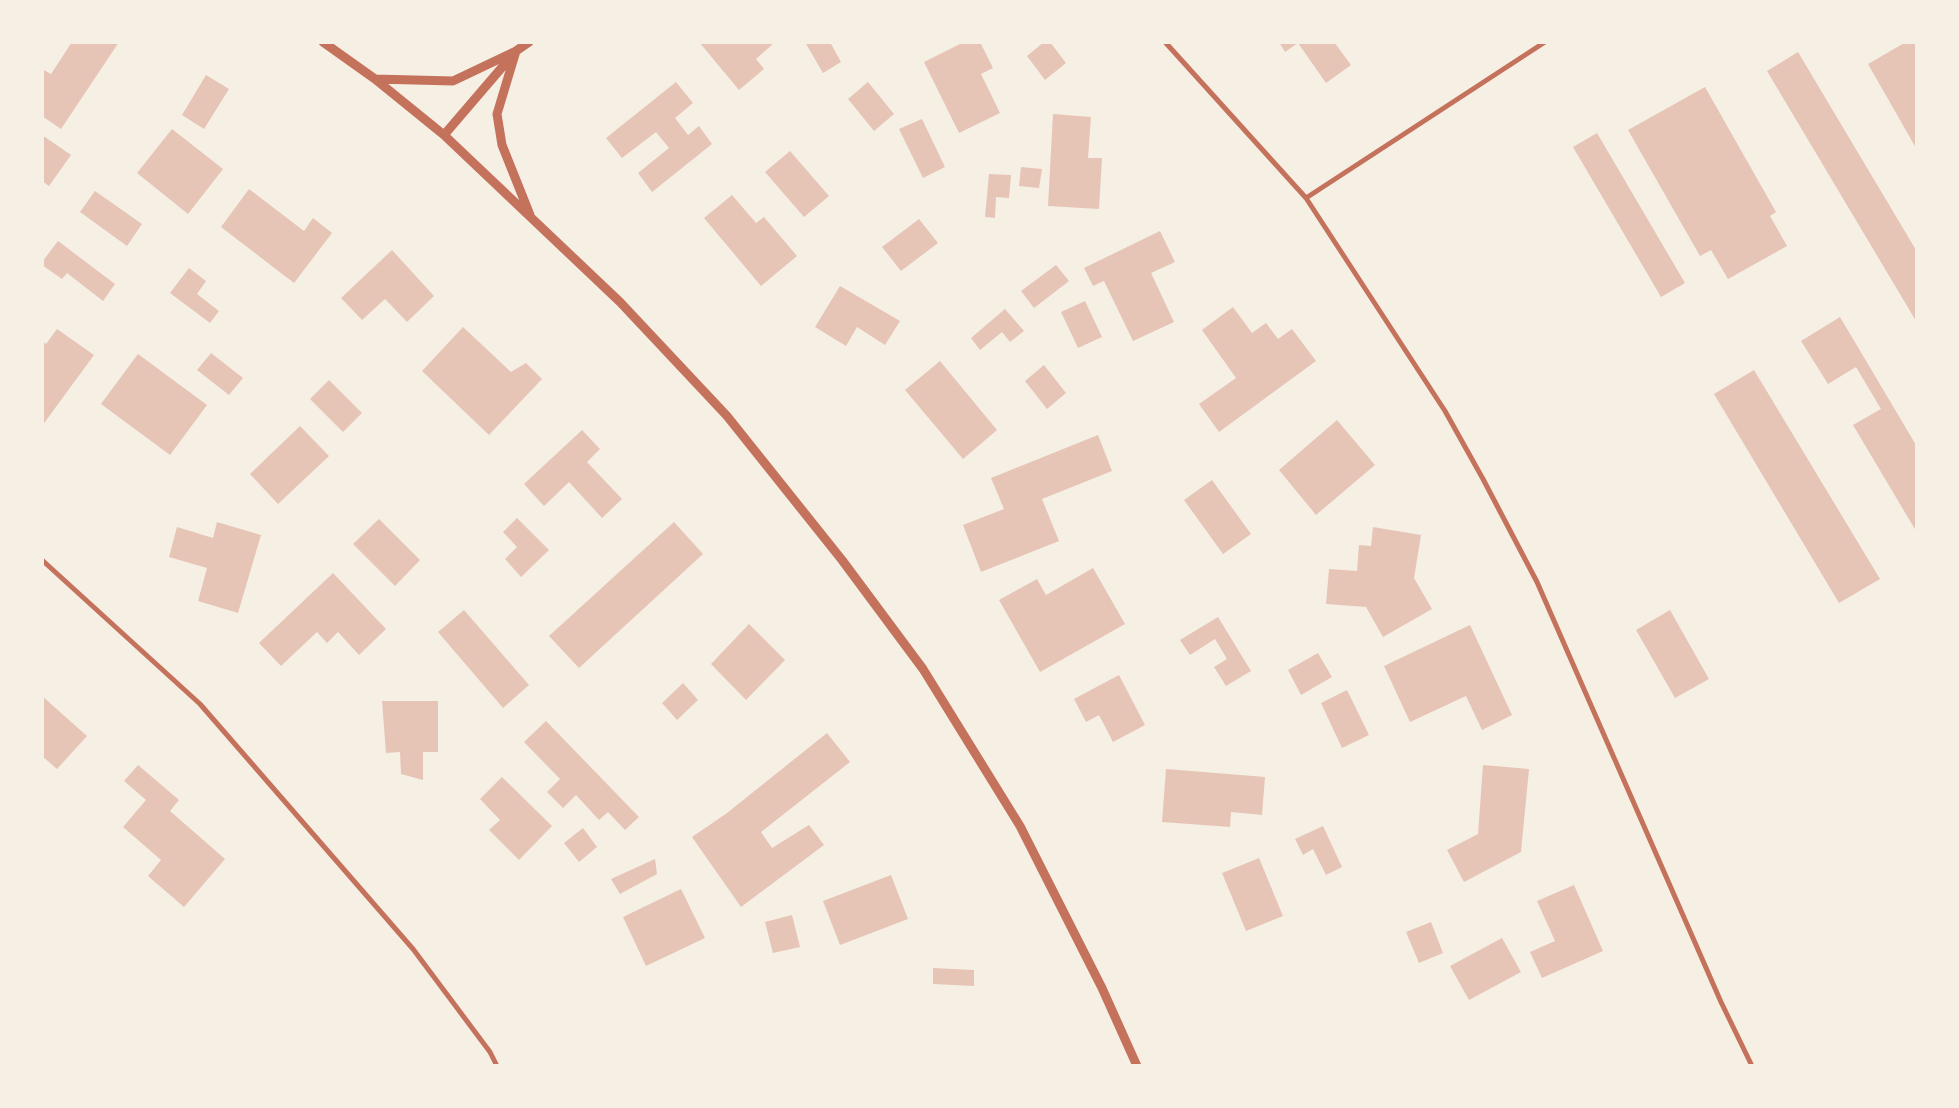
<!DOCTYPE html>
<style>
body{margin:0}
#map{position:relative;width:1959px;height:1108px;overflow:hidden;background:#f6efe4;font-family:Roboto,sans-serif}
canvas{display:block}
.frame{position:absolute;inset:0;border:44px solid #f6efe4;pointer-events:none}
</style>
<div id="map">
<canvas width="1959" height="1108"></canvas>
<div class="frame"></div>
</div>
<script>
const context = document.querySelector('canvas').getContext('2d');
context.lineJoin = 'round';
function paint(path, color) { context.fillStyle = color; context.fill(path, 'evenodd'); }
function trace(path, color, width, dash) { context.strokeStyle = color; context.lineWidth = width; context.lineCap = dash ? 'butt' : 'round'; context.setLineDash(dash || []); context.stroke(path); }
paint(new Path2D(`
 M 72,42 L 119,42 L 61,129 L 42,116 L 42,69 L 51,74 Z
 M 699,42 L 775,42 L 756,59 L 764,69 L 739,90 Z
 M 805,42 L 830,42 L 841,62 L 823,73 Z
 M 964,42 L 980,42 L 993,68 L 981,74 L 1000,113 L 959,133 L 924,62 Z
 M 1044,42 L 1050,42 L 1066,63 L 1045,80 L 1027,56 Z
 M 1279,42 L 1334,42 L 1351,65 L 1326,83 L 1298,43 L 1285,52 Z
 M 1906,42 L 1916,42 L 1916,148 L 1868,64 Z
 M 1798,52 L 1916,250 L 1916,321 L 1767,71 Z
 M 206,75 L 229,89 L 204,129 L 182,115 Z
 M 676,82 L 693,103 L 675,118 L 688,135 L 699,126 L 712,144 L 652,192 L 638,173 L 669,148 L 656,132 L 622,158 L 606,138 Z
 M 868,82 L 894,114 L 874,131 L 848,99 Z
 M 1705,87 L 1776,212 L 1770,216 L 1787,246 L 1728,279 L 1711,250 L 1700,256 L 1628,130 Z
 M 1053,114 L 1091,117 L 1088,158 L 1102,158 L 1099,209 L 1048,206 Z
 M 922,119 L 945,167 L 923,178 L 899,129 Z
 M 172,129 L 223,169 L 188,214 L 137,173 Z
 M 1597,133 L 1685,283 L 1661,297 L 1573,147 Z
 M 42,135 L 71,155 L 49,186 L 42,181 Z
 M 790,151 L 829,196 L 804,217 L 765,172 Z
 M 1021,167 L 1042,169 L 1039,188 L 1019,186 Z
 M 989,174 L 1011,175 L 1009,198 L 996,197 L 995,218 L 985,217 Z
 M 249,189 L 304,231 L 313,218 L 332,233 L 294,283 L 221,227 Z
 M 95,191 L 142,224 L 127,246 L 80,212 Z
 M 732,195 L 756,223 L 764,217 L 797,256 L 761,286 L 704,218 Z
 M 919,219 L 938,243 L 901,271 L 882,247 Z
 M 1160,231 L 1175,262 L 1151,273 L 1174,322 L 1133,341 L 1104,281 L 1093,286 L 1084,268 Z
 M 58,241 L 115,284 L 103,301 L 67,273 L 62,279 L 42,265 L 42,262 Z
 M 392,250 L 434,296 L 407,322 L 385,299 L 362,320 L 341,298 Z
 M 1056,265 L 1069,281 L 1034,308 L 1021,291 Z
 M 189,268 L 206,281 L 197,294 L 219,311 L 210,323 L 170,293 Z
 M 840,286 L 900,321 L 885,345 L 857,327 L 846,346 L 815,327 Z
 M 1085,301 L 1102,337 L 1078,348 L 1061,312 Z
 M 1233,307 L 1252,333 L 1266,323 L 1278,339 L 1292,329 L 1316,361 L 1219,432 L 1199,404 L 1236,378 L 1202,330 Z
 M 1005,309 L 1024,331 L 1010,342 L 1002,332 L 980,350 L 971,338 Z
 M 1840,317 L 1916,445 L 1916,531 L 1853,425 L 1881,409 L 1856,367 L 1828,384 L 1801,341 Z
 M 463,327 L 511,372 L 526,363 L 542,379 L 489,435 L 422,371 Z
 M 57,329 L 94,355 L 42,426 L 42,341 L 46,344 Z
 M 211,353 L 243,378 L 229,395 L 197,370 Z
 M 138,354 L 207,405 L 170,455 L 101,404 Z
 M 940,361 L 997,430 L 963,459 L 905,390 Z
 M 1044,365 L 1066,393 L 1047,409 L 1025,381 Z
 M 1754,370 L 1880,579 L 1839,603 L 1714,394 Z
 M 329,380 L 362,413 L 343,432 L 310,399 Z
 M 1337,420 L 1375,465 L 1316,515 L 1279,470 Z
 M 300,426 L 329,456 L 278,504 L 250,474 Z
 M 582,430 L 600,449 L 587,462 L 622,499 L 602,518 L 569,482 L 544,506 L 524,484 Z
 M 1098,435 L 1112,471 L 1042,499 L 1059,541 L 981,572 L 963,525 L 1004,509 L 991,478 Z
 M 1212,480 L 1251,534 L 1223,554 L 1184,500 Z
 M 517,518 L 549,550 L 521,577 L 505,559 L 517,547 L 503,532 Z
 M 379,519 L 420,560 L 395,586 L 353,544 Z
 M 217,522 L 261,535 L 238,613 L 198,601 L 207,568 L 169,557 L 177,527 L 213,538 Z
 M 674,522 L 703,554 L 579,668 L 549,636 Z
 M 1373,527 L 1421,535 L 1414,578 L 1432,609 L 1383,637 L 1366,607 L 1326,604 L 1329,569 L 1357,571 L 1359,545 L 1371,546 Z
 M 1093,568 L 1125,624 L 1040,672 L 999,600 L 1037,579 L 1046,595 Z
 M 333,573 L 386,629 L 359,655 L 338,632 L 327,643 L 317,632 L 281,666 L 259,643 Z
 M 464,610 L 529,685 L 503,708 L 438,632 Z
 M 1670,610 L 1709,679 L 1675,698 L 1636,630 Z
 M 1218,617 L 1251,671 L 1226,686 L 1214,667 L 1227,659 L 1215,639 L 1190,655 L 1180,640 Z
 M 749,624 L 785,660 L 746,700 L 711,664 Z
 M 1470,625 L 1512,715 L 1482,730 L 1466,696 L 1410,722 L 1384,666 Z
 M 1318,653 L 1332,677 L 1301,695 L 1288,670 Z
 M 1119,675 L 1145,725 L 1113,742 L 1099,715 L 1086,722 L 1074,699 Z
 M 683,683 L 698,700 L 677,720 L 662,703 Z
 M 1347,690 L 1369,735 L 1342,748 L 1321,703 Z
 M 42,696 L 87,736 L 57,769 L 42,756 Z
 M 382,701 L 438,701 L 438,752 L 423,752 L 423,780 L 401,774 L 400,752 L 386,753 Z
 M 546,721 L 639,817 L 625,830 L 608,812 L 599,820 L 576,795 L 563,808 L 547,792 L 560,779 L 524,742 Z
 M 827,733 L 850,762 L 761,832 L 772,848 L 809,825 L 824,845 L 741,907 L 692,837 L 727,813 Z
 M 138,765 L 179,800 L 170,811 L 225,859 L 184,907 L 148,876 L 161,860 L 123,827 L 146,800 L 124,781 Z
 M 1483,765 L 1529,769 L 1521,852 L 1464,882 L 1447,850 L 1478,834 Z
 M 1166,769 L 1265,777 L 1262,815 L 1231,812 L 1230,827 L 1162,822 Z
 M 502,777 L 552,826 L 519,860 L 489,830 L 500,820 L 480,799 Z
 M 1323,826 L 1342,867 L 1326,875 L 1313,849 L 1303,855 L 1295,839 Z
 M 583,828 L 597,847 L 579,862 L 564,843 Z
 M 1259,858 L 1283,916 L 1246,931 L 1222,873 Z
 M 655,859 L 657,874 L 620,894 L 611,879 Z
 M 891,875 L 908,919 L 840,945 L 823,901 Z
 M 1574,885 L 1603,951 L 1542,978 L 1530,952 L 1555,941 L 1537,901 Z
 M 681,889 L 705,938 L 646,966 L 623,917 Z
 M 792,915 L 800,947 L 773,953 L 765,922 Z
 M 1431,922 L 1443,953 L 1419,963 L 1406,932 Z
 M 1502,938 L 1521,972 L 1469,1000 L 1450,966 Z
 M 933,968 L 974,970 L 974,986 L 933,984 Z`), '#e6c5b7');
trace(new Path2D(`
 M 1165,42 L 1306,198 L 1445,411 L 1483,479 L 1537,582 L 1721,1002 L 1752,1066
 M 1306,198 L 1545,42
 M 42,560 L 200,704 L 413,949 L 490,1052 L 497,1066`), '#c5725c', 5);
trace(new Path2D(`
 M 323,42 L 375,79 L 444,135 L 620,302 L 727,416 L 842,560 L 923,669 L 1020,826 L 1102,988 L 1137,1066
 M 516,51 L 497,114 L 502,145 L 530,215
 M 375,79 L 453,81 L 516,51
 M 444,135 L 516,51 L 529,42`), '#c5725c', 9);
</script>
